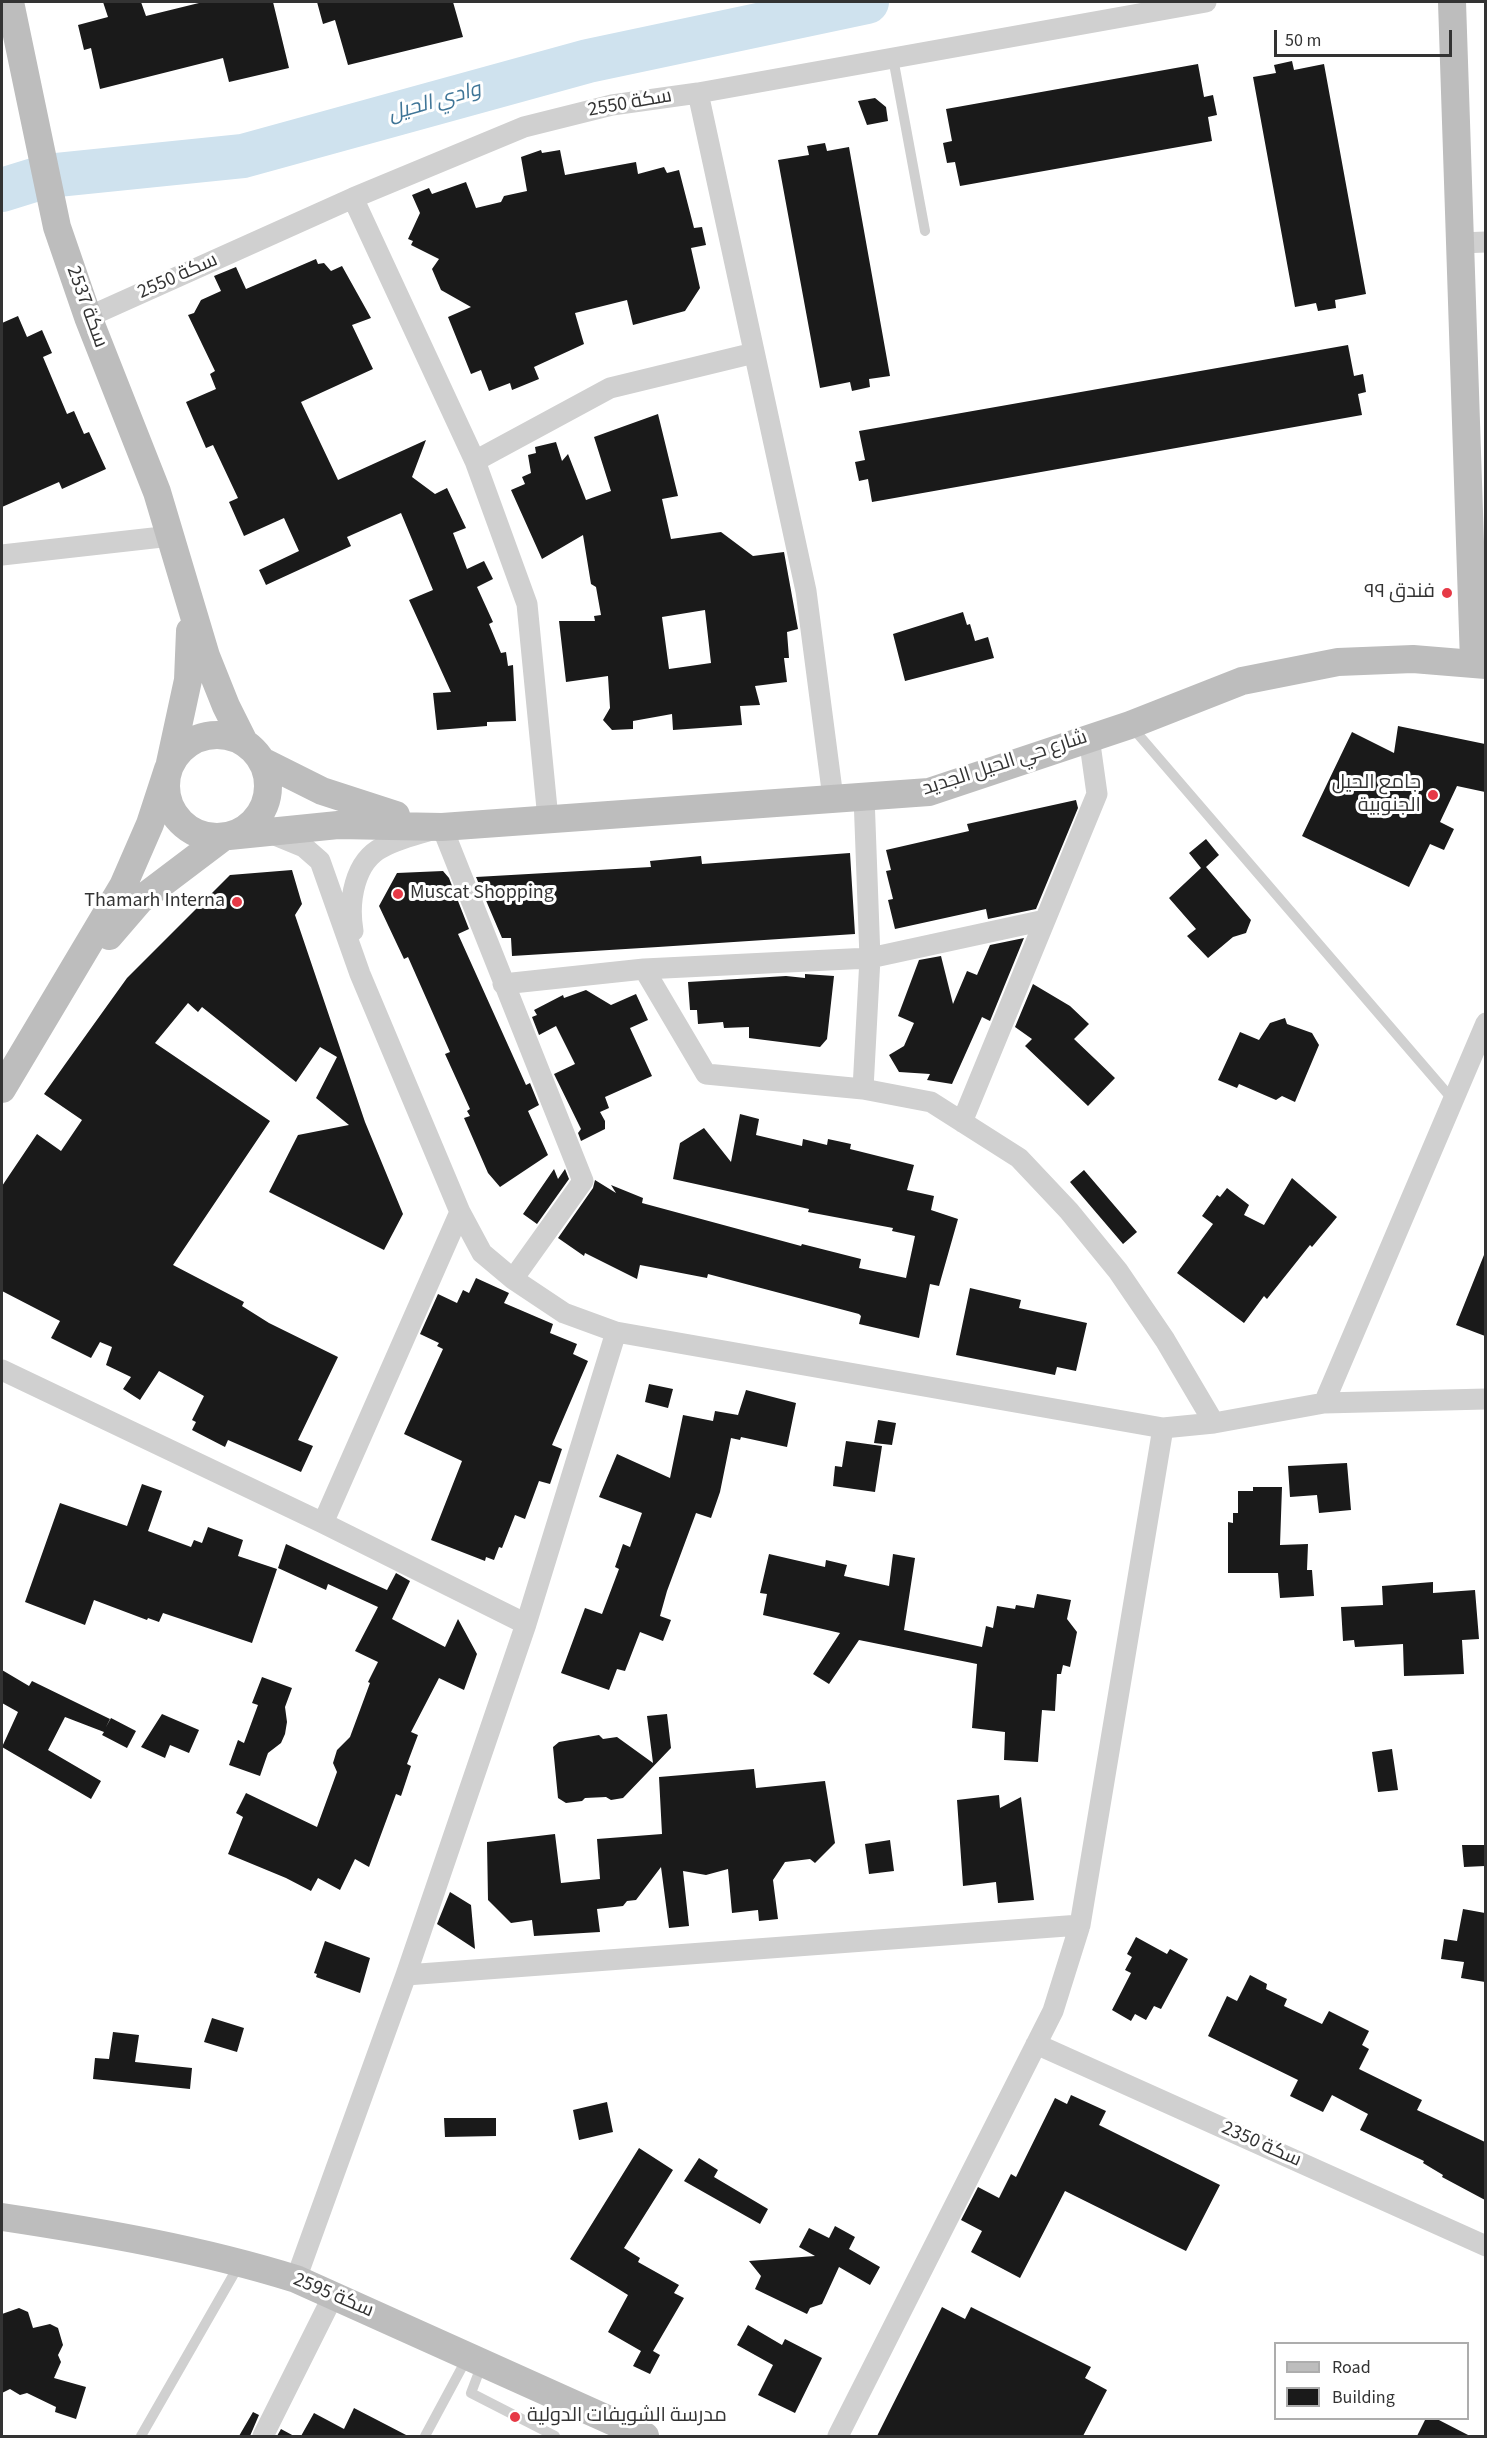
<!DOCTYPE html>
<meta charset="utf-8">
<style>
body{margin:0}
#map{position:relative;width:1487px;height:2438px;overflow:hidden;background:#fff;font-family:"Source Sans 3",sans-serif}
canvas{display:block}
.frame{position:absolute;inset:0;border:3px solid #333;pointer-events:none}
.legend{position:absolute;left:1274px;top:2342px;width:195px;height:78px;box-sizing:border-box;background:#fff;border:2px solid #adadad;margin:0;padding:8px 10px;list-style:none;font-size:18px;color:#333}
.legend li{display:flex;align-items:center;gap:12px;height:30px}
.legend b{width:30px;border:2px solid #adadad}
.scale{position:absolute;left:1274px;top:30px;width:178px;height:27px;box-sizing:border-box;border:3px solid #333;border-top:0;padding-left:8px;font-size:18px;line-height:21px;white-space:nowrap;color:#333;-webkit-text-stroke:4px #fff;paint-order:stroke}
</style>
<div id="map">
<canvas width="1487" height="2438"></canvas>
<div class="frame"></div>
<ul class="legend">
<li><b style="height:8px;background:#bdbdbd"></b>Road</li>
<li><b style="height:16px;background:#1a1a1a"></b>Building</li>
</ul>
<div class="scale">50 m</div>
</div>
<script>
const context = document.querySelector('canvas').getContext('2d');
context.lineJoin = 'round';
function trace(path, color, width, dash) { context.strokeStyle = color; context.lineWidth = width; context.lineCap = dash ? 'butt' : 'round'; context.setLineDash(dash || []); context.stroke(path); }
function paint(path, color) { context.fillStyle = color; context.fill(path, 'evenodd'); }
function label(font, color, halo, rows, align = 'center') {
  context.font = font + ' "Source Sans 3",Cairo,sans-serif'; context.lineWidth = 6; context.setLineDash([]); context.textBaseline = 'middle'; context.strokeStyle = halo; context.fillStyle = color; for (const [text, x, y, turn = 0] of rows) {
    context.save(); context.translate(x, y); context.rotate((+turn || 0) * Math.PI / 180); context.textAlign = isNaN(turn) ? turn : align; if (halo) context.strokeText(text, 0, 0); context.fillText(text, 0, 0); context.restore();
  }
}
trace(new Path2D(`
 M 2,190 L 47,176 L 243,156 L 588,61 L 867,2`), '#cfe2ee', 44);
paint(new Path2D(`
 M 103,2 L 141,2 L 146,16 L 203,2 L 273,2 L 289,68 L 229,82 L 223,58 L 100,89 L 91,48 L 84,50 L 78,25 L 108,17 Z
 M 317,2 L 453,2 L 463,37 L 348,65 L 335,20 L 323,24 Z
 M 1292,61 L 1294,70 L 1324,64 L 1366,294 L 1335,300 L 1336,308 L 1318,311 L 1316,303 L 1295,307 L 1253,77 L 1276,73 L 1274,65 Z
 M 1198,64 L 1204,97 L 1213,95 L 1217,115 L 1208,117 L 1212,141 L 960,186 L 955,162 L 947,163 L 943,143 L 952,141 L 946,109 Z
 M 875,98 L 886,107 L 888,121 L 867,125 L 858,101 Z
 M 825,143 L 827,151 L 849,147 L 890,376 L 869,379 L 870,387 L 852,391 L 850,382 L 820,388 L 778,160 L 809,155 L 807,146 Z
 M 541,150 L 542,153 L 560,150 L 565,175 L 636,162 L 638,174 L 664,167 L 667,173 L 679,170 L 694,228 L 702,227 L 706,245 L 691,248 L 700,288 L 685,311 L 633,325 L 627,300 L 575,313 L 584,344 L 534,367 L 539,379 L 512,390 L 510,383 L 489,391 L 481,370 L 471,374 L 448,317 L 471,307 L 441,290 L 432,269 L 439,259 L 411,245 L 413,241 L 408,239 L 420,213 L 412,195 L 429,188 L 432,194 L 466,182 L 476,208 L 501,202 L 504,196 L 527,191 L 521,157 Z
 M 316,259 L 318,264 L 324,263 L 331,271 L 342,266 L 371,318 L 352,325 L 373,369 L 301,402 L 338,480 L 426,440 L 412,477 L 435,494 L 447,488 L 466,528 L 453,533 L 467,569 L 484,561 L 493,579 L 477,587 L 493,622 L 489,624 L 501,653 L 506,652 L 508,666 L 513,665 L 516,721 L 487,722 L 487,726 L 437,730 L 433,693 L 451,692 L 409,600 L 433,590 L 401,513 L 347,537 L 351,546 L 266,585 L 259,570 L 299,551 L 284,518 L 244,536 L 229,502 L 238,498 L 213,445 L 206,448 L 186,402 L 216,389 L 210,374 L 215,371 L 188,315 L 194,313 L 201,300 L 221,291 L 214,276 L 236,267 L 246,289 Z
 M 18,316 L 27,337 L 42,330 L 52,353 L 43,357 L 67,414 L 74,411 L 84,434 L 89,432 L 106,469 L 62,489 L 59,482 L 2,507 L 2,323 Z
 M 1348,345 L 1354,376 L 1363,374 L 1366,392 L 1358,394 L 1362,415 L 872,502 L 868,479 L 859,481 L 855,462 L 865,460 L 859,431 Z
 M 658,414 L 678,496 L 662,499 L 671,539 L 721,532 L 753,556 L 784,552 L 798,629 L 787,632 L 789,658 L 784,658 L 787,682 L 755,686 L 760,705 L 740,706 L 742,725 L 673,730 L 672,714 L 633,721 L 633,729 L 612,730 L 603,720 L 610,708 L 608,676 L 566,682 L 559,621 L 595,621 L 594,616 L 601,615 L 596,587 L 591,584 L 583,535 L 542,559 L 511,490 L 525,484 L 522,477 L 531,473 L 528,455 L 536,453 L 535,447 L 556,442 L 562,461 L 568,454 L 586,500 L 611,491 L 594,437 ZM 705,610 L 711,663 L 669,669 L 662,617 Z
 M 963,612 L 967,625 L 970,624 L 975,641 L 988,637 L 994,658 L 905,681 L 893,634 Z
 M 1398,726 L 1485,744 L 1485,792 L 1457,786 L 1440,822 L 1454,829 L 1444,850 L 1430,844 L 1409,887 L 1302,836 L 1352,732 L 1394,753 Z
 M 1076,800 L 1078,808 L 1036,909 L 988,919 L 986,909 L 895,929 L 888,900 L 893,899 L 886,871 L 891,870 L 886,850 L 969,831 L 967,824 Z
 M 1206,839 L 1219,855 L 1206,867 L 1251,920 L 1246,933 L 1233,937 L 1208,958 L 1187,936 L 1196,929 L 1169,898 L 1201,868 L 1189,853 Z
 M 850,853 L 855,934 L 658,947 L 512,956 L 511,938 L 502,938 L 476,877 L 651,867 L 650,861 L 701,856 L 702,864 Z
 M 292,870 L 302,904 L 295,915 L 365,1122 L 403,1214 L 384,1250 L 269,1192 L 298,1135 L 349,1125 L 316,1098 L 337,1057 L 320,1047 L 296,1082 L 202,1007 L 198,1012 L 188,1003 L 155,1043 L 270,1121 L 173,1265 L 244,1302 L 242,1306 L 269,1323 L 338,1357 L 298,1440 L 313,1446 L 301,1472 L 228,1440 L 225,1447 L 192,1430 L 196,1422 L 192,1420 L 204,1396 L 159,1371 L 140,1400 L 123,1389 L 131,1377 L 106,1365 L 112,1347 L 100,1342 L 91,1358 L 51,1338 L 60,1321 L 2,1291 L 2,1186 L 37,1134 L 61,1151 L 82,1120 L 44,1094 L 66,1063 L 127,978 L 230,875 Z
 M 443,871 L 449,878 L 469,929 L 458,934 L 526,1085 L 530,1083 L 539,1105 L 528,1111 L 548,1155 L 500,1187 L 488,1173 L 464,1118 L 470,1116 L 467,1111 L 470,1109 L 445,1054 L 450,1052 L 408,957 L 404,959 L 379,906 L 397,873 Z
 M 1024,938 L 990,1021 L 982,1017 L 952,1084 L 927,1080 L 930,1074 L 899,1072 L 889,1055 L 904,1046 L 914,1023 L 898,1016 L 919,960 L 941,956 L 953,1004 L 967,971 L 977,975 L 990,945 Z
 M 805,974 L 834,976 L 827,1039 L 820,1047 L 749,1038 L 749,1027 L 724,1028 L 723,1022 L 698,1024 L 697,1010 L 690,1010 L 688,982 L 786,976 L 805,978 Z
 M 1033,984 L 1070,1006 L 1089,1024 L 1074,1039 L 1115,1078 L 1088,1106 L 1025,1046 L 1032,1039 L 1015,1027 Z
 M 586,990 L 611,1005 L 636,994 L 648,1020 L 630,1028 L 652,1076 L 605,1097 L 609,1108 L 600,1112 L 605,1121 L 605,1129 L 581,1141 L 578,1133 L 581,1129 L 554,1074 L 575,1064 L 556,1026 L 539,1035 L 532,1017 L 537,1015 L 534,1010 L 563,995 L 564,998 Z
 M 1285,1018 L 1287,1024 L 1312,1033 L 1319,1045 L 1295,1102 L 1282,1096 L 1276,1100 L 1239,1084 L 1237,1088 L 1218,1080 L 1240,1032 L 1259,1040 L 1270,1023 Z
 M 740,1114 L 759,1119 L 756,1135 L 802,1146 L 803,1139 L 827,1145 L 828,1139 L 851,1144 L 850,1149 L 914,1165 L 907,1190 L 934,1196 L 931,1210 L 958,1219 L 939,1286 L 930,1284 L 919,1338 L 859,1324 L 861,1316 L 859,1314 L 708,1274 L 707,1278 L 640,1265 L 637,1279 L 585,1253 L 584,1256 L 558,1238 L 593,1188 L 595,1180 L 616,1193 L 611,1185 L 643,1198 L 642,1203 L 801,1246 L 802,1244 L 861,1259 L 859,1268 L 906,1278 L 915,1236 L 892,1231 L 893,1228 L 808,1212 L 809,1209 L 673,1179 L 680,1143 L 704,1128 L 731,1162 Z
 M 554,1169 L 558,1179 L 565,1169 L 569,1179 L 537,1224 L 523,1214 Z
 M 1084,1170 L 1137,1232 L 1123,1244 L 1070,1182 Z
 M 1292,1178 L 1337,1217 L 1312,1247 L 1310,1245 L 1267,1299 L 1264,1296 L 1244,1323 L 1177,1273 L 1213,1224 L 1202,1216 L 1217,1195 L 1220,1197 L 1227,1188 L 1249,1205 L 1244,1215 L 1264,1225 Z
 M 1484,1255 L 1485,1255 L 1485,1336 L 1456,1325 Z
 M 476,1278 L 509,1293 L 504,1303 L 553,1324 L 550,1333 L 577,1344 L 573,1354 L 588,1361 L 552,1445 L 562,1449 L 550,1484 L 539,1481 L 525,1519 L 515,1515 L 502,1548 L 499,1547 L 494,1560 L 486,1557 L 485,1561 L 431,1540 L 462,1461 L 404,1434 L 443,1349 L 437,1346 L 439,1343 L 420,1334 L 438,1294 L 457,1303 L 463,1290 L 469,1293 Z
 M 970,1288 L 1021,1300 L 1019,1308 L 1087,1323 L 1076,1371 L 1057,1367 L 1055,1375 L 956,1355 Z
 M 649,1384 L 673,1389 L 668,1408 L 645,1402 Z
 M 746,1390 L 796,1403 L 787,1447 L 741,1437 L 740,1440 L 731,1438 L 720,1492 L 711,1518 L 696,1513 L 667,1591 L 660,1616 L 671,1620 L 663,1641 L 640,1632 L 625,1671 L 617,1669 L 609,1690 L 561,1673 L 585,1608 L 602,1614 L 619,1569 L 615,1567 L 623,1544 L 630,1547 L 642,1513 L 599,1497 L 617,1454 L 670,1478 L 683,1415 L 713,1421 L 715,1411 L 738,1415 Z
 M 878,1420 L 896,1423 L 892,1445 L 874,1443 Z
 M 846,1441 L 882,1446 L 875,1492 L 833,1486 L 835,1466 L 842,1467 Z
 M 1347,1463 L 1351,1510 L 1319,1513 L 1317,1495 L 1290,1497 L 1288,1466 Z
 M 142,1484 L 162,1491 L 148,1531 L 191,1547 L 194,1540 L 202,1543 L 208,1527 L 243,1540 L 238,1556 L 277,1569 L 252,1643 L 163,1613 L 159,1622 L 148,1618 L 147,1620 L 94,1600 L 85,1625 L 25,1602 L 60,1503 L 127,1526 Z
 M 1253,1487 L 1282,1487 L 1280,1545 L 1308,1544 L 1307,1570 L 1312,1570 L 1314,1596 L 1280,1598 L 1278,1573 L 1228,1573 L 1228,1522 L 1233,1523 L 1233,1513 L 1238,1513 L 1238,1491 L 1253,1491 Z
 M 286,1544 L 387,1590 L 396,1573 L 410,1581 L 392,1619 L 445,1647 L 458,1619 L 477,1654 L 464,1690 L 439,1678 L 411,1732 L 418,1735 L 407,1764 L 411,1766 L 401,1796 L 396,1794 L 369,1867 L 355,1859 L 340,1890 L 318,1878 L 311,1891 L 286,1878 L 228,1854 L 243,1817 L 236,1813 L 246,1793 L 317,1827 L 337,1772 L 333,1763 L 337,1750 L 350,1737 L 370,1683 L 368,1682 L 378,1662 L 355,1651 L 378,1607 L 328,1584 L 326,1590 L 278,1568 Z
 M 769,1554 L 825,1567 L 826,1560 L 847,1565 L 844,1576 L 889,1586 L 893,1554 L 915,1558 L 904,1630 L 982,1647 L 986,1626 L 993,1628 L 997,1606 L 1015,1609 L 1016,1605 L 1034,1608 L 1037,1594 L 1071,1600 L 1067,1619 L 1077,1632 L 1070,1667 L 1063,1665 L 1061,1674 L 1057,1674 L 1055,1711 L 1042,1710 L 1038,1762 L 1004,1760 L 1005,1732 L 972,1728 L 977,1664 L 859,1640 L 829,1684 L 813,1674 L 840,1633 L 763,1615 L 767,1594 L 760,1593 Z
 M 1433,1582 L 1433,1593 L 1475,1590 L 1479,1639 L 1462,1640 L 1464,1674 L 1404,1676 L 1403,1644 L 1355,1647 L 1354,1640 L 1343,1641 L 1341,1607 L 1383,1605 L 1382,1586 Z
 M 2,1670 L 29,1686 L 32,1681 L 110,1719 L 106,1727 L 111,1718 L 136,1731 L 127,1748 L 102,1735 L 104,1732 L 65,1717 L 48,1750 L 101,1781 L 91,1799 L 2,1747 L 18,1712 L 2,1703 Z
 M 262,1677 L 292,1688 L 285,1707 L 287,1722 L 285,1734 L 281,1743 L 268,1753 L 260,1776 L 229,1765 L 238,1740 L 244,1743 L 258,1705 L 252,1703 Z
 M 162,1714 L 199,1730 L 189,1753 L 170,1745 L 165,1758 L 141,1747 Z
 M 667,1714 L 671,1748 L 623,1798 L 611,1800 L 606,1797 L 585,1798 L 582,1801 L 566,1803 L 558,1798 L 553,1747 L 559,1742 L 599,1735 L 603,1739 L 617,1737 L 653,1763 L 647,1716 Z
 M 1392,1749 L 1398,1790 L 1378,1792 L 1372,1752 Z
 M 754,1769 L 756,1788 L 825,1781 L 835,1843 L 815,1863 L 810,1859 L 785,1862 L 773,1880 L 778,1919 L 759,1921 L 758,1910 L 732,1913 L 728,1869 L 706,1875 L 683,1871 L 689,1926 L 669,1928 L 661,1867 L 636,1900 L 627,1901 L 623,1906 L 597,1909 L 600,1932 L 534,1936 L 532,1920 L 511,1923 L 488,1900 L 487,1842 L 555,1834 L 561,1883 L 600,1879 L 597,1839 L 662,1834 L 659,1777 Z
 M 999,1795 L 1000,1808 L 1021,1797 L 1034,1900 L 998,1903 L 996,1882 L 963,1886 L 957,1800 Z
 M 890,1840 L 894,1871 L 869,1874 L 865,1844 Z
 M 1462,1845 L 1485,1845 L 1485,1866 L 1464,1867 Z
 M 450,1892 L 471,1905 L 475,1949 L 437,1924 Z
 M 1463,1909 L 1485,1913 L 1485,1982 L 1461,1978 L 1464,1962 L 1441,1959 L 1444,1939 L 1457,1941 Z
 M 1136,1937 L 1167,1954 L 1170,1949 L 1188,1959 L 1161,2009 L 1154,2006 L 1146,2020 L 1135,2014 L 1131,2021 L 1112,2010 L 1131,1973 L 1125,1970 L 1132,1957 L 1127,1954 Z
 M 325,1941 L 370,1958 L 360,1993 L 316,1977 L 317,1974 L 314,1973 Z
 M 1250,1975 L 1267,1984 L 1266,1989 L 1287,1999 L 1284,2006 L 1322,2024 L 1329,2011 L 1369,2031 L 1362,2045 L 1369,2049 L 1359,2069 L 1422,2100 L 1417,2110 L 1485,2142 L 1485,2200 L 1442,2177 L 1443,2175 L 1423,2163 L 1424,2161 L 1360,2130 L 1368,2114 L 1332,2095 L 1323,2112 L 1290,2096 L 1298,2080 L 1208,2036 L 1227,1996 L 1237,2001 Z
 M 212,2018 L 244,2028 L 237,2052 L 204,2042 Z
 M 113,2032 L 139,2035 L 135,2062 L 192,2068 L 190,2089 L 93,2079 L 95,2058 L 109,2059 Z
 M 1071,2095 L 1106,2111 L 1099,2125 L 1220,2185 L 1186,2251 L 1065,2191 L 1020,2278 L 971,2252 L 982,2231 L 961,2220 L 978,2187 L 999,2198 L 1011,2174 L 1016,2177 L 1055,2098 L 1067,2104 Z
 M 607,2102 L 613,2132 L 579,2140 L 573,2110 Z
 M 444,2118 L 496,2118 L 496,2136 L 445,2137 Z
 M 639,2148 L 673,2170 L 624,2248 L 640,2258 L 638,2262 L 679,2285 L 674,2293 L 684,2298 L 653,2351 L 660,2355 L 650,2374 L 633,2366 L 641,2351 L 608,2332 L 628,2295 L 570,2259 Z
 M 699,2158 L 718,2170 L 714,2177 L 768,2209 L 760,2224 L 684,2181 Z
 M 835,2226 L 855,2237 L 849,2249 L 880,2267 L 870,2285 L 839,2267 L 822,2304 L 810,2308 L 807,2314 L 755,2289 L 761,2276 L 749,2261 L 815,2256 L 799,2247 L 809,2228 L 829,2238 Z
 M 942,2307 L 965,2319 L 971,2307 L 1091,2367 L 1085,2378 L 1107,2390 L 1083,2436 L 877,2436 Z
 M 19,2308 L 28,2312 L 33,2328 L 50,2324 L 58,2328 L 63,2345 L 58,2355 L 61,2362 L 54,2378 L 86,2387 L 76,2419 L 55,2412 L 56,2407 L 27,2393 L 20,2395 L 10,2389 L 2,2393 L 2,2314 Z
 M 748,2325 L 782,2345 L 785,2339 L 822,2358 L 795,2413 L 758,2395 L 773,2365 L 737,2345 Z
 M 354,2408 L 408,2436 L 301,2436 L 314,2413 L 344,2429 Z
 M 253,2412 L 259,2415 L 250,2436 L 239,2436 Z
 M 1426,2418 L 1435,2418 L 1470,2436 L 1417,2436 Z
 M 281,2429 L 294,2436 L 277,2436 Z`), '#1a1a1a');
trace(new Path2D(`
 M 893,58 L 925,231
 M 1131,726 L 1453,1100
 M 482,2364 L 471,2393 L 555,2436
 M 141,2436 L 239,2265
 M 425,2436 L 467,2358`), '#d0d0d0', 10);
trace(new Path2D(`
 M 698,93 L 806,591 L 833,798
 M 353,198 L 475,461 L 527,604 L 548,819
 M 1460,243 L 1486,242
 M 88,317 L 353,198 L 524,127 L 612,105 L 698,93 L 1206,2
 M 475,461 L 610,388 L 754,353
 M 2,555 L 171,536
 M 270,833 L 304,847 L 320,861 L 360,974 L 460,1212 L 482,1253 L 513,1279 L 564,1313 L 616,1332 L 1163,1428 L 1214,1423 L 1324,1403 L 1486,1399
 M 353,931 C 348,902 354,861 383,847 C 401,837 422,833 442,827 L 583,1181 L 513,1279
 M 644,969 L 706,1074 L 863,1089 L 931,1102 L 1019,1158 L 1069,1211 L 1118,1271 L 1165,1340 L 1214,1423
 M 503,984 L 644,969 L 870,958 L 1045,920
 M 863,1089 L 870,958 L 864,796
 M 962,1122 L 1097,794 L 1089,737
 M 2,1370 L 323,1523 L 526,1624
 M 1324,1403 L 1486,1023
 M 323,1523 L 460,1212
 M 406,1975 L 1080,1925
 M 1036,2044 L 1486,2246
 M 296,2279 L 406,1975 L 526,1624 L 616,1332
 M 263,2436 L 334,2294
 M 838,2436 L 1053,2011 L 1080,1925 L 1163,1428`), '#d0d0d0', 21);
trace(new Path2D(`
 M 10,2 L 57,227 L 88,317 L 157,492 L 206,656 L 226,706 L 244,742
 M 1452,2 L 1474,662
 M166 786a51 51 0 1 1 102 0a51 51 0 1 1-102 0Z
 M 262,761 L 322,791 L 396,815
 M 170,763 L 188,680 L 190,631
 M 229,836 L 338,825 L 442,827 L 929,792 L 1130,725 L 1242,681 L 1338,662 L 1413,659 L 1486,665
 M 109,936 L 140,900 L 222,838
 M 2,1089 L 123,886 L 150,824 L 168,769
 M 2,2217 C 101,2232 200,2249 296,2279 L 645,2436`), '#bdbdbd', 28);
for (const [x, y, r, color] of [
 [1447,593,6,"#e63946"],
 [1433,795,6,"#e63946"],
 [398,894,6,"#e63946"],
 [237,902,6,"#e63946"],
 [515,2417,6,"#e63946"]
]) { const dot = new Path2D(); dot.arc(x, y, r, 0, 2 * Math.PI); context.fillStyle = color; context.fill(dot); trace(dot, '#fff', 2); }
label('20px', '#333', '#fff', [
 ["سكة 2550",630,104,-10],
 ["سكة 2550",178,277,-24],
 ["سكة 2537",86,307,70],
 ["شارع حي الحيل الجديد",1005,764,-18],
 ["سكة 2350",1261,2145,24],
 ["سكة 2595",333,2296,23]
]);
label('20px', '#333', '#fff', [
 ["فندق ٩٩",1435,593],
 ["جامع الحيل",1421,784],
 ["الجنوبية",1421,807],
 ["Muscat Shopping",410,894,"left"],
 ["Thamarh Interna",225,902],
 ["مدرسة الشويفات الدولية",527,2417,"left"]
], 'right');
label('italic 21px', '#3f7597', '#fff', [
 ["وادي الحيل",435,103,-16]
]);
</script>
